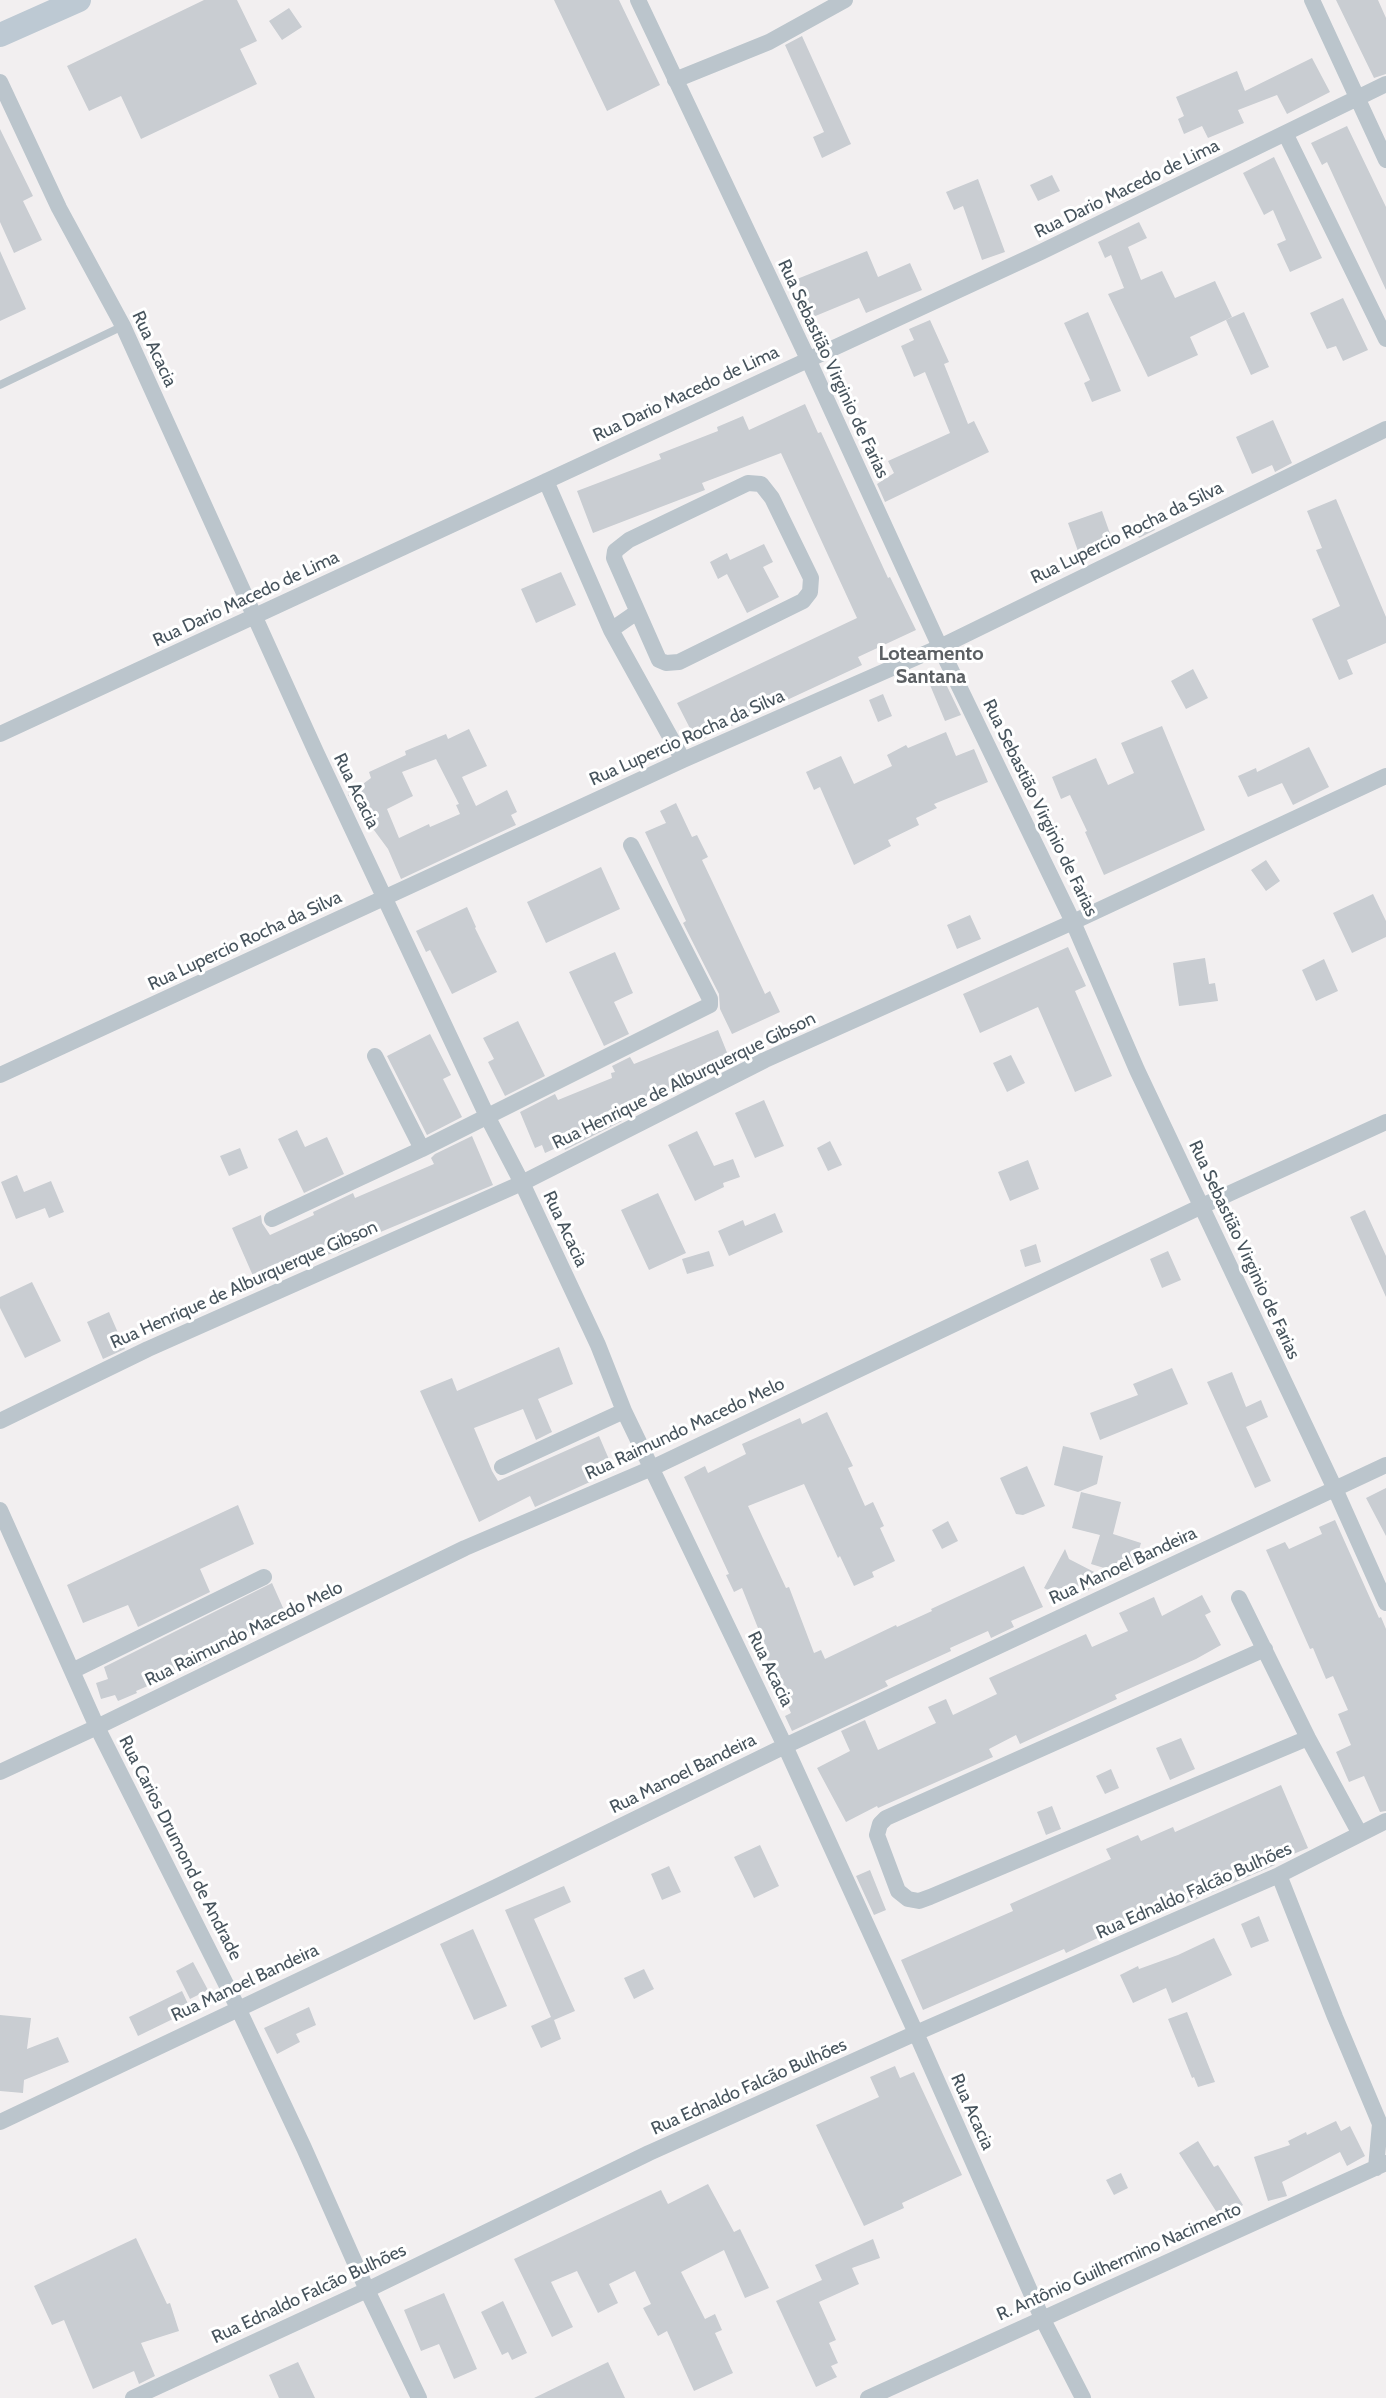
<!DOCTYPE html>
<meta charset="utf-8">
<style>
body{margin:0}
canvas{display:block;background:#f2eff0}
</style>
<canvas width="1386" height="2398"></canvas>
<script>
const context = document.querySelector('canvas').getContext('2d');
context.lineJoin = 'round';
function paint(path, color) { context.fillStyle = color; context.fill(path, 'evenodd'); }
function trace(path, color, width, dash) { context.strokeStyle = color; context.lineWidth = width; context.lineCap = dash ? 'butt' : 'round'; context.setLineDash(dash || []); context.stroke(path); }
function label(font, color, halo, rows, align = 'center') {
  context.font = font + ' Cabin,sans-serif'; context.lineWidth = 6; context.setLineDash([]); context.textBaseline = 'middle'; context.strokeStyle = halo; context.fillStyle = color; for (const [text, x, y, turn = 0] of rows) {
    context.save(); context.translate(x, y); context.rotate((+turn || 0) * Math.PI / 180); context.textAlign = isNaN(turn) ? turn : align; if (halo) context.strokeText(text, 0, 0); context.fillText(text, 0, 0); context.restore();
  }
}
paint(new Path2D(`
 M 204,0 L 237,0 L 257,41 L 240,49 L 257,84 L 141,139 L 121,96 L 89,111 L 67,66 Z
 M 554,0 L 619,0 L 660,85 L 607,111 Z
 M 1336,0 L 1378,0 L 1386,18 L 1386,74 L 1374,78 Z
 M 289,8 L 302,27 L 282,40 L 269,21 Z
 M 802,36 L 851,144 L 822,158 L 813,137 L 824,132 L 785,45 Z
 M 1312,58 L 1330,92 L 1287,114 L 1277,95 L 1238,110 L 1244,123 L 1208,138 L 1202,126 L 1184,134 L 1178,119 L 1184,116 L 1176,97 L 1237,71 L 1245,91 Z
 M 1347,126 L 1386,207 L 1386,290 L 1327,162 L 1322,165 L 1311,143 Z
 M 0,129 L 33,196 L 23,201 L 42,240 L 14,253 L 0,222 Z
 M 1274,157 L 1322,258 L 1290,272 L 1277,244 L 1286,240 L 1273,210 L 1264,215 L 1243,173 Z
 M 1052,175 L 1060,191 L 1038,201 L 1030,185 Z
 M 978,179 L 1005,252 L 982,260 L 963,206 L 954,210 L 946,192 Z
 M 1139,222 L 1147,238 L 1128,247 L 1141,280 L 1162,271 L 1175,298 L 1215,281 L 1232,317 L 1190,337 L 1198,355 L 1148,377 L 1108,294 L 1124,288 L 1111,255 L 1105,258 L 1098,242 Z
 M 0,251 L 26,309 L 0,321 Z
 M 867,251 L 878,277 L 910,263 L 922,290 L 866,313 L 859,298 L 813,317 L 797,279 Z
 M 1343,298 L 1368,350 L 1343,361 L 1336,346 L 1327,349 L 1310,313 Z
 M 1088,312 L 1121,391 L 1092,402 L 1084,383 L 1090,380 L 1064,323 Z
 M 1244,312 L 1269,367 L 1251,375 L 1226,320 Z
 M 930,320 L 949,362 L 944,364 L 968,424 L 974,421 L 989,452 L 885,502 L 877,484 L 894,473 L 888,461 L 950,433 L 925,372 L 914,377 L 901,346 L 914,340 L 909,329 Z
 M 805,404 L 818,433 L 821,432 L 888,578 L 890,577 L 916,630 L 858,657 L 862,665 L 697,742 L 677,703 L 857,618 L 781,453 L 702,483 L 705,490 L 593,533 L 577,491 L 661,459 L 659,454 L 718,431 L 717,427 L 743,416 L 749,430 Z
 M 1273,420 L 1292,463 L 1275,472 L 1272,465 L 1252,474 L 1236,437 Z
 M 1336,499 L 1386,617 L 1386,643 L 1347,660 L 1353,674 L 1339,680 L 1312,619 L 1340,606 L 1316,550 L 1322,548 L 1307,511 Z
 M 1102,511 L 1113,542 L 1079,554 L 1068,523 Z
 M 1150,517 L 1155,530 L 1139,538 L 1133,524 Z
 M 764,544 L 773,562 L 763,567 L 779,597 L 747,613 L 727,574 L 718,579 L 710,562 L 727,553 L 730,560 Z
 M 561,572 L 576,605 L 536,623 L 521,589 Z
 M 1193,669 L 1208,698 L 1186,709 L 1171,681 Z
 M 944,680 L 961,715 L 945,721 L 930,685 Z
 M 883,694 L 892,716 L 878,722 L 869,700 Z
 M 1162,726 L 1205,830 L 1104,875 L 1085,832 L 1087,831 L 1070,795 L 1061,799 L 1052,777 L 1096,758 L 1108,785 L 1134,773 L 1121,743 Z
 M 469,729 L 487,766 L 462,777 L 476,806 L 507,790 L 517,812 L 511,815 L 516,825 L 401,879 L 388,849 L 348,795 L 371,778 L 369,772 L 406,755 L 405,751 L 446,734 L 448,739 ZM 436,759 L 459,804 L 456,805 L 460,814 L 430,827 L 429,824 L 399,838 L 387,809 L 413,796 L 402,772 Z
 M 946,732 L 956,756 L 974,749 L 988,782 L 934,804 L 937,808 L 916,818 L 919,825 L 888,840 L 891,846 L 854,865 L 820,787 L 814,790 L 806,772 L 841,756 L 854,784 L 892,766 L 887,755 L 906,745 L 908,748 Z
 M 1309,747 L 1329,787 L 1293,805 L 1282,783 L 1248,797 L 1238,776 L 1256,768 L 1257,772 Z
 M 676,803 L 692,837 L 697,835 L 708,857 L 702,860 L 712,881 L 765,994 L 770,991 L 780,1012 L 732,1034 L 720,1009 L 719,994 L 683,923 L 686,921 L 645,832 L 666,823 L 660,811 Z
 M 1266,860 L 1280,881 L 1266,891 L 1251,870 Z
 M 601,867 L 620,909 L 546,943 L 527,902 Z
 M 1373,894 L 1386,921 L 1386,937 L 1352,953 L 1333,913 Z
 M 467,907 L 476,927 L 475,928 L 497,972 L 452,994 L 430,950 L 426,952 L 416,931 Z
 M 970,915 L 981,939 L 957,949 L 947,925 Z
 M 1068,947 L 1086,986 L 1075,991 L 1112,1076 L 1075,1092 L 1038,1007 L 980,1033 L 963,994 Z
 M 615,952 L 633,993 L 614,1002 L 629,1034 L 604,1046 L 569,972 Z
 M 1205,958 L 1209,984 L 1215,983 L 1218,1001 L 1179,1006 L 1173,963 Z
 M 1324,959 L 1338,991 L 1316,1001 L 1302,970 Z
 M 518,1021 L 545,1076 L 505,1096 L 488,1062 L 494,1059 L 483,1038 Z
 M 718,1030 L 732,1065 L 618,1112 L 622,1121 L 565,1150 L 563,1145 L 545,1153 L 542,1145 L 535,1148 L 520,1112 L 555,1094 L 558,1100 L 612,1078 L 611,1073 L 615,1072 L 612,1066 L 630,1057 L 634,1064 Z
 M 430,1034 L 451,1075 L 443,1079 L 462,1117 L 427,1135 L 387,1056 Z
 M 1011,1055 L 1025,1083 L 1007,1092 L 993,1063 Z
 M 764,1100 L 784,1146 L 755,1158 L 735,1113 Z
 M 297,1130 L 305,1147 L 327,1137 L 344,1174 L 304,1193 L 278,1139 Z
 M 697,1131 L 714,1166 L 733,1159 L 740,1177 L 723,1183 L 724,1187 L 695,1201 L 668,1145 Z
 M 472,1136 L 493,1185 L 359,1241 L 360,1243 L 338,1253 L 337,1251 L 257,1285 L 232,1228 L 261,1215 L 262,1223 L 270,1235 L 314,1215 L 313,1212 L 353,1193 L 355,1198 L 434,1164 L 431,1158 L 435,1154 Z
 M 830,1141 L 842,1165 L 828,1171 L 817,1148 Z
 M 240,1148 L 248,1168 L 229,1176 L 220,1156 Z
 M 1028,1160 L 1039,1189 L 1010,1201 L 998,1172 Z
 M 17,1175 L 24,1192 L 51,1181 L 64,1212 L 49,1218 L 45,1208 L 16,1219 L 1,1182 Z
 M 658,1193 L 686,1253 L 649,1270 L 621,1210 Z
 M 1365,1210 L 1386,1256 L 1386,1297 L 1350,1217 Z
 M 775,1213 L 783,1232 L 729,1256 L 718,1231 L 743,1220 L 745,1226 Z
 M 1036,1244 L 1041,1262 L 1025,1267 L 1020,1250 Z
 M 709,1251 L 714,1266 L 687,1274 L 682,1259 Z
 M 1168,1251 L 1181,1280 L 1162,1288 L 1150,1259 Z
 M 32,1282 L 61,1341 L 25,1358 L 0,1308 L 0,1297 Z
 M 109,1312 L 125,1349 L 103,1359 L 87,1322 Z
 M 559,1347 L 573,1384 L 538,1399 L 552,1432 L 536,1440 L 523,1409 L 474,1428 L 492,1471 L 498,1481 L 599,1436 L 614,1471 L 535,1507 L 530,1496 L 479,1522 L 420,1391 L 452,1378 L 457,1391 Z
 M 1172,1368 L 1188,1404 L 1100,1440 L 1090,1413 L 1138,1395 L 1133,1384 Z
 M 1232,1372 L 1246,1407 L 1261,1400 L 1268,1417 L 1246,1427 L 1271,1481 L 1255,1488 L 1207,1382 Z
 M 827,1412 L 853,1466 L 848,1468 L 865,1506 L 873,1502 L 884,1526 L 880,1528 L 895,1561 L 872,1572 L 874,1577 L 854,1586 L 840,1556 L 838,1558 L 804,1484 L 748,1506 L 786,1588 L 789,1587 L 814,1653 L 821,1650 L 825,1659 L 896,1625 L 897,1627 L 932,1611 L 931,1609 L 1024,1566 L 1043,1607 L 1011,1621 L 1014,1627 L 991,1638 L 988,1631 L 950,1648 L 951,1651 L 885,1681 L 888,1686 L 792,1731 L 785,1716 L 791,1713 L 758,1639 L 762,1638 L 742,1588 L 734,1592 L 726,1575 L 729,1574 L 684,1477 L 705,1466 L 708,1473 L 746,1454 L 742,1444 L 800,1418 L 802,1424 Z
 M 1063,1446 L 1103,1456 L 1097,1484 L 1078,1492 L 1054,1485 Z
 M 1027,1466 L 1045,1506 L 1023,1515 L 1016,1514 L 1000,1478 Z
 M 1386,1488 L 1386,1536 L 1366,1498 Z
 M 1081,1492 L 1121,1502 L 1113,1534 L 1141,1543 L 1134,1565 L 1118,1560 L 1114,1571 L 1091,1564 L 1100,1535 L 1072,1528 Z
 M 238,1505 L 254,1544 L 200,1569 L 210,1592 L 138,1627 L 128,1605 L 83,1623 L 67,1585 Z
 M 1335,1520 L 1379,1618 L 1381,1617 L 1386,1629 L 1386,1811 L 1380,1812 L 1364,1776 L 1349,1782 L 1336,1752 L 1351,1745 L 1338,1714 L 1348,1710 L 1333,1676 L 1326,1679 L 1313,1648 L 1310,1649 L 1266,1550 L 1285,1542 L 1289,1549 L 1322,1534 L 1319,1527 Z
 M 948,1521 L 958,1541 L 942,1549 L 932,1530 Z
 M 1065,1549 L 1069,1559 L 1098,1574 L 1088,1591 L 1076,1585 L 1068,1600 L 1044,1588 Z
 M 272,1583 L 288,1619 L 214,1653 L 216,1657 L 198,1666 L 197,1665 L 136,1691 L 137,1693 L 118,1701 L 115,1695 L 101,1699 L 96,1683 L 108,1679 L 104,1667 Z
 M 1202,1595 L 1211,1612 L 1205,1615 L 1221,1645 L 1196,1659 L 1115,1695 L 1117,1699 L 1020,1744 L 1016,1735 L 989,1749 L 993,1757 L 878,1808 L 877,1806 L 846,1822 L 817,1768 L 850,1751 L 841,1731 L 865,1720 L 878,1750 L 936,1723 L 928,1707 L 946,1699 L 953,1715 L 997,1694 L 989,1678 L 1086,1634 L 1092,1647 L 1128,1631 L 1119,1613 L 1154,1597 L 1162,1616 Z
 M 1181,1738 L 1195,1769 L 1170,1780 L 1156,1748 Z
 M 1111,1769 L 1119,1788 L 1105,1794 L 1096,1776 Z
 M 1281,1785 L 1308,1848 L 1274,1862 L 1275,1865 L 1185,1904 L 1181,1896 L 1100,1932 L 1102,1936 L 1066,1953 L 1064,1949 L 923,2010 L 901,1960 L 1013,1911 L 1010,1904 L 1111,1859 L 1106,1849 L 1138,1835 L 1141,1841 L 1173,1827 L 1175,1832 Z
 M 1052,1806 L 1061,1829 L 1046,1835 L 1037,1812 Z
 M 760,1845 L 779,1886 L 754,1898 L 734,1857 Z
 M 669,1866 L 681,1892 L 662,1900 L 651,1874 Z
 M 870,1870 L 886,1910 L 874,1915 L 856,1876 Z
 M 564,1886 L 571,1902 L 534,1919 L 575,2011 L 554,2020 L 561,2039 L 541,2048 L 531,2026 L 551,2017 L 505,1910 Z
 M 1259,1916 L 1269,1941 L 1251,1948 L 1241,1924 Z
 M 473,1929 L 507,2006 L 474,2020 L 440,1944 Z
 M 1214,1938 L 1232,1975 L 1172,2003 L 1166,1988 L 1133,2003 L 1120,1975 L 1138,1966 L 1139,1969 L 1178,1955 Z
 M 193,1962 L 208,1990 L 190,1999 L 176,1971 Z
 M 644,1969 L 654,1989 L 634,1999 L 624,1978 Z
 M 182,1991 L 189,2006 L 177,2012 L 179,2016 L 138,2036 L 129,2017 Z
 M 309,2007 L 316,2025 L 296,2034 L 300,2042 L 277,2054 L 264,2028 Z
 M 1187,2012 L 1215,2082 L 1198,2087 L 1194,2077 L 1192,2078 L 1168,2019 Z
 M 0,2015 L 31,2018 L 27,2049 L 58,2037 L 69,2062 L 24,2080 L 23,2093 L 0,2091 Z
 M 895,2066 L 900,2078 L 914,2072 L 962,2175 L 902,2203 L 904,2208 L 864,2226 L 816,2125 L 879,2097 L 870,2077 Z
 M 1336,2121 L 1341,2131 L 1350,2126 L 1365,2156 L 1347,2166 L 1340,2152 L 1282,2182 L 1287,2196 L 1268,2201 L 1254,2157 L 1290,2145 L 1288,2141 L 1306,2132 L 1307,2135 Z
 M 1198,2141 L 1214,2167 L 1218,2165 L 1243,2205 L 1221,2219 L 1179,2153 Z
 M 1121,2173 L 1128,2188 L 1114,2195 L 1106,2180 Z
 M 708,2184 L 734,2232 L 740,2229 L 769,2288 L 745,2298 L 724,2250 L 681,2272 L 705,2319 L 715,2314 L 722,2330 L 715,2333 L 733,2373 L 694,2391 L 667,2331 L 658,2336 L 643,2308 L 651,2304 L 635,2271 L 609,2284 L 618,2303 L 598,2313 L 577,2271 L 551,2282 L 573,2327 L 552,2337 L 514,2259 L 661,2190 L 668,2204 Z
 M 136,2238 L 167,2304 L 170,2303 L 179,2331 L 141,2343 L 155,2376 L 139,2384 L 134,2371 L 93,2389 L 64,2320 L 52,2325 L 34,2286 Z
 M 873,2239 L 880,2258 L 852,2268 L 859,2284 L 819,2302 L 836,2340 L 829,2343 L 838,2363 L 831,2366 L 837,2377 L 816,2387 L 776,2301 L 822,2280 L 815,2265 Z
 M 444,2293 L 477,2369 L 454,2379 L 439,2344 L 421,2351 L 404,2310 Z
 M 503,2301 L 527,2353 L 512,2360 L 508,2352 L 502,2355 L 481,2312 Z
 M 298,2362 L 315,2398 L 279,2398 L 269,2375 Z
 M 608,2362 L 625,2398 L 534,2398 Z`), '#c9cdd2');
trace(new Path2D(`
 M 0,385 L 123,326`), '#bbc5cc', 8);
trace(new Path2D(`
 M 638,0 L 808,359 L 940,647 L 1073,922 L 1137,1070 L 1335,1489 L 1386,1603
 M 1312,0 L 1386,160
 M 675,80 L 769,42 L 845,0
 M 0,82 L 59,208 L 123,326 L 316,752 L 487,1116 L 522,1183 L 598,1345 L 624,1411 L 785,1746 L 916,2033 L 1042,2318 L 1083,2398
 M 1286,135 L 1386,339
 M 546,481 L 611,630 L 683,760
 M 748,483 L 761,484 L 772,498 L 811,578 L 810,592 L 803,601 L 679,662 L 666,663 L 659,660 L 614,558 L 615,551 L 629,540 Z
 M 611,630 L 637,612
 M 0,734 L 1041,252 L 1386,84
 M 375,1056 L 422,1149
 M 0,1075 L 683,760 L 940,647 L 1386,429
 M 272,1219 L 422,1149 L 710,1005 L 710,999 L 631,845
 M 0,1421 L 148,1349 L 522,1183 L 765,1060 L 1073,922 L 1386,776
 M 502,1467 L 624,1411
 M 0,1510 L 97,1727 L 238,2008 L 304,2148 L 367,2290 L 419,2398
 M 1239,1598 L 1308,1738 L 1360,1834
 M 1265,1649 L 886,1818 L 880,1824 L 877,1835 L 898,1891 L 908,1899 L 919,1901 L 930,1897 L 1308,1738
 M 72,1671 L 264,1577
 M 0,1772 L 97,1727 L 465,1548 L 652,1468 L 1202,1206 L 1386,1122
 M 1279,1875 L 1335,2017 L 1380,2124 L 1376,2168
 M 0,2122 L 496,1887 L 785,1746 L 1386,1465
 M 133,2398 L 367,2290 L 649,2153 L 916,2033 L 1279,1875 L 1386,1821
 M 868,2398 L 1386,2163`), '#bbc5cc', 16);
trace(new Path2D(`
 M 0,35 L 79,0`), '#bdc9d3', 24);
label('18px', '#47545d', '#fff', [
 ["Rua Dario Macedo de Lima",1127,189,-26],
 ["Rua Acacia",154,349,65],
 ["Rua Sebastião Virginio de Farias",833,369,65],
 ["Rua Dario Macedo de Lima",686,394,-25],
 ["Rua Lupercio Rocha da Silva",1127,533,-26],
 ["Rua Dario Macedo de Lima",246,599,-25],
 ["Rua Lupercio Rocha da Silva",687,738,-24],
 ["Rua Acacia",356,791,64],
 ["Rua Sebastião Virginio de Farias",1040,808,64],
 ["Rua Lupercio Rocha da Silva",245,941,-25],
 ["Rua Henrique de Alburquerque Gibson",684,1081,-26],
 ["Rua Acacia",565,1229,65],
 ["Rua Sebastião Virginio de Farias",1244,1250,65],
 ["Rua Henrique de Alburquerque Gibson",244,1285,-24],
 ["Rua Raimundo Macedo Melo",685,1429,-25],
 ["Rua Manoel Bandeira",1123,1566,-25],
 ["Rua Raimundo Macedo Melo",244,1634,-26],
 ["Rua Acacia",770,1669,64],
 ["Rua Manoel Bandeira",683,1774,-26],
 ["Rua Carios Drumond de Andrade",180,1848,63],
 ["Rua Ednaldo Falcão Bulhões",1194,1891,-24],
 ["Rua Manoel Bandeira",245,1983,-25],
 ["Rua Ednaldo Falcão Bulhões",749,2087,-24],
 ["Rua Acacia",972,2112,66],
 ["R. Antônio Guilhermino Nacimento",1119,2262,-24],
 ["Rua Ednaldo Falcão Bulhões",309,2294,-25]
]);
label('bold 20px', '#5c6064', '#fff', [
 ["Loteamento",931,654],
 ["Santana",931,677]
]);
</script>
